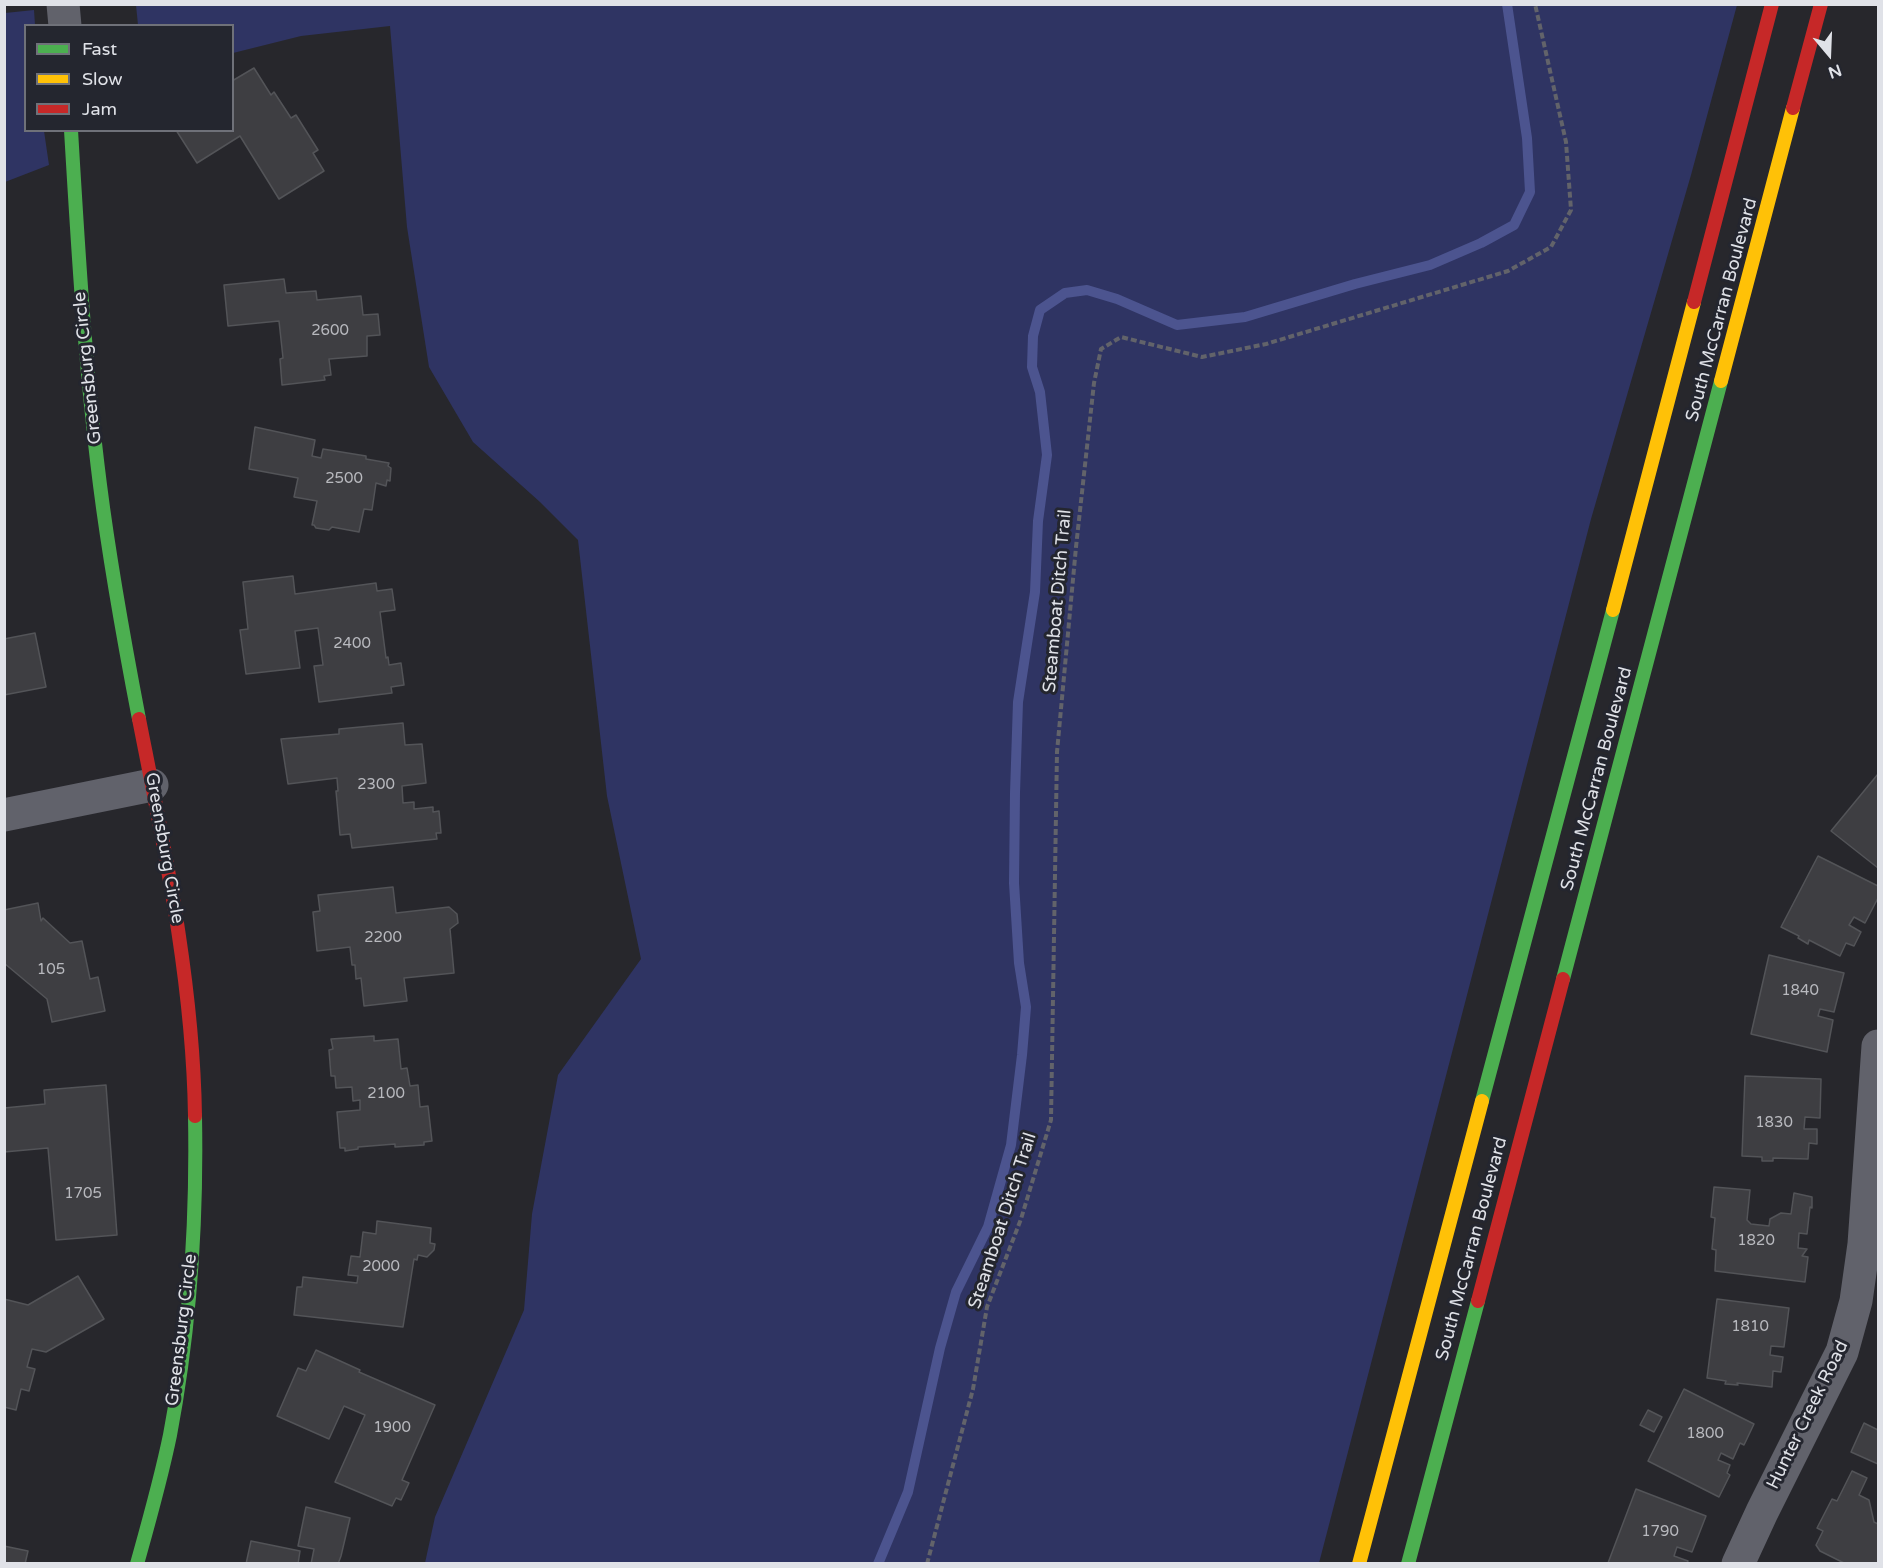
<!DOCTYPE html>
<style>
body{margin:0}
#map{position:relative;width:1883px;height:1568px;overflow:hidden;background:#27272c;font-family:"Varela Round",sans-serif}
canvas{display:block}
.frame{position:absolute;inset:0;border:6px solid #e0e2e8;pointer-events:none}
.legend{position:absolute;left:24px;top:24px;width:210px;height:108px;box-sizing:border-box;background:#24262f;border:2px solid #6f7179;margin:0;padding:8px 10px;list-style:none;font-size:18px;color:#e0e2e8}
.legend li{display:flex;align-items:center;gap:12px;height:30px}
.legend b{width:30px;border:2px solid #6f7179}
.north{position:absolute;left:1799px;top:24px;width:60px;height:60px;-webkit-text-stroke:4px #24262f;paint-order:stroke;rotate:161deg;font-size:16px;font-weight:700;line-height:24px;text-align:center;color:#e0e2e8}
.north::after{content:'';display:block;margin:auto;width:21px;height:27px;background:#e0e2e8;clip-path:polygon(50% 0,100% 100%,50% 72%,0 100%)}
</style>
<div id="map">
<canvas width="1883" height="1568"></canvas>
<div class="frame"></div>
<ul class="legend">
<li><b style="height:8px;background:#4caf50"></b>Fast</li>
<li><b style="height:8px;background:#ffc107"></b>Slow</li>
<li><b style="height:8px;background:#c62828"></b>Jam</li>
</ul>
<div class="north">N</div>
</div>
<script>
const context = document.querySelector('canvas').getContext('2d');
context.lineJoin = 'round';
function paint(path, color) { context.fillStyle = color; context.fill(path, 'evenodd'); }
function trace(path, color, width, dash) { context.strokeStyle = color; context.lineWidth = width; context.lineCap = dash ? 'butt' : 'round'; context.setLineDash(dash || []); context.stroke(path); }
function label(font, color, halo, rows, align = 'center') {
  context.font = font + ' "Varela Round",sans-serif'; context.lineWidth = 6; context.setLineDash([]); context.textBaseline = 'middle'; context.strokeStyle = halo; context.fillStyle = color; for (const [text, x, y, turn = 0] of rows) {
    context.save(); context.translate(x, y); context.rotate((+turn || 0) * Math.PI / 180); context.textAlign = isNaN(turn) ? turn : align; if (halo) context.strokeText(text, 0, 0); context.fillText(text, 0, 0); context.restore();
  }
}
paint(new Path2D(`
 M 136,5 L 1737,5 L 1691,175 L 1591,519 L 1319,1563 L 425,1563 L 435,1517 L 524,1310 L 532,1214 L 558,1075 L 641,959 L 607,796 L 578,540 L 540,502 L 473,442 L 429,367 L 407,227 L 390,26 L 301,36 L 233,53 L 232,26 L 138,25 Z
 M 34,10 L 35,25 L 26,26 L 26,130 L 44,131 L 49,165 L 5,182 L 5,13 Z`), '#2f3463');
trace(new Path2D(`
 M 878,1564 L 908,1492 L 940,1348 L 956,1292 L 988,1227 L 1011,1145 L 1022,1055 L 1026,1007 L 1019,963 L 1014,883 L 1015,793 L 1018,702 L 1035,592 L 1038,521 L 1047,455 L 1040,392 L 1032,367 L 1033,336 L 1040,310 L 1065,293 L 1087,290 L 1117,299 L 1177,325 L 1245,317 L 1355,284 L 1430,265 L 1481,243 L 1514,225 L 1530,192 L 1527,138 L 1507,4`), '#4c548f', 10);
const building = new Path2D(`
 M 254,68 L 271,95 L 274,92 L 291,118 L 296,115 L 318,150 L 313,153 L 324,171 L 279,199 L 240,136 L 197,163 L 176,130 L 232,130 L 232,81 Z
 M 284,279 L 286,293 L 316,291 L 317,300 L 361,296 L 363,315 L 378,314 L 380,335 L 367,336 L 367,356 L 329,359 L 331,375 L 324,376 L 325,380 L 282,385 L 280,359 L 283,358 L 279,321 L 228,326 L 224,285 Z
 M 255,427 L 315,440 L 312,456 L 321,458 L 323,449 L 366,456 L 366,459 L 389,463 L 388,466 L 391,468 L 390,481 L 387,480 L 386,486 L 376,483 L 372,510 L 364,509 L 359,532 L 332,527 L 329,530 L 316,528 L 314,525 L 312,525 L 317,501 L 294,497 L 298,478 L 249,469 Z
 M 293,576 L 295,594 L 376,583 L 377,591 L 392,589 L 395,610 L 380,612 L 386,658 L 388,657 L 389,665 L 401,663 L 404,685 L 391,687 L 392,693 L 319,702 L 314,666 L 323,665 L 318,628 L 295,631 L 300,668 L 246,674 L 240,630 L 248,629 L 243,582 Z
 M 35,633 L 46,687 L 4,695 L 4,639 Z
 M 403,723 L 405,745 L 422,744 L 426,783 L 402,786 L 403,803 L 414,802 L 414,809 L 433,807 L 433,812 L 439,811 L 441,833 L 436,833 L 437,839 L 352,848 L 350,834 L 340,835 L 336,791 L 338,791 L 337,778 L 288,784 L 281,739 L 339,734 L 339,729 Z
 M 1878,774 L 1878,868 L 1831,831 Z
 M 1818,856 L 1878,886 L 1878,898 L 1865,923 L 1854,917 L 1849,925 L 1861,932 L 1854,946 L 1846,943 L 1840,956 L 1809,940 L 1808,944 L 1798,938 L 1799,936 L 1781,927 Z
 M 393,887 L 396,913 L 449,907 L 457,914 L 458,923 L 450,929 L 454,973 L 404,978 L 407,1001 L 364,1006 L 361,978 L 356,979 L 355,965 L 352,965 L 350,947 L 317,951 L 313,912 L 320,911 L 318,895 Z
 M 38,903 L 41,921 L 43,918 L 70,943 L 82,941 L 90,979 L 98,977 L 105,1011 L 52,1022 L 47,999 L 4,963 L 4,910 Z
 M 1769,955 L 1844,973 L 1834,1012 L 1820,1009 L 1818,1016 L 1833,1020 L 1827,1052 L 1751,1034 Z
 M 374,1036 L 374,1041 L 398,1039 L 401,1069 L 407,1068 L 410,1086 L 418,1085 L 420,1107 L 428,1106 L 432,1141 L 424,1142 L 424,1145 L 395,1147 L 395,1144 L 358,1147 L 358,1149 L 345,1151 L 345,1148 L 340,1148 L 337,1112 L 360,1110 L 360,1100 L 353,1101 L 352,1087 L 336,1088 L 335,1076 L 331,1076 L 329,1050 L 333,1049 L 331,1039 Z
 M 1745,1076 L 1821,1079 L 1820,1118 L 1805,1117 L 1804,1129 L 1817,1129 L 1817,1144 L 1809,1143 L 1808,1159 L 1773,1158 L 1773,1161 L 1762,1161 L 1762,1157 L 1742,1156 Z
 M 106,1085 L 117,1235 L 56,1240 L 48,1148 L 4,1152 L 4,1108 L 45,1104 L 44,1090 Z
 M 1714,1187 L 1750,1190 L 1747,1220 L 1751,1224 L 1769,1226 L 1770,1219 L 1781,1213 L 1791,1214 L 1794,1193 L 1812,1197 L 1812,1208 L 1810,1207 L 1807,1234 L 1799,1233 L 1798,1248 L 1807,1249 L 1802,1256 L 1808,1257 L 1805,1282 L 1715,1271 L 1716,1250 L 1712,1249 L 1715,1218 L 1711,1217 Z
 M 377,1221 L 431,1228 L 430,1243 L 435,1244 L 434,1250 L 427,1257 L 418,1255 L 417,1260 L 414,1259 L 403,1327 L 294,1315 L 297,1287 L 302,1287 L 303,1277 L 357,1283 L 358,1276 L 348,1275 L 351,1256 L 360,1257 L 363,1232 L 376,1234 Z
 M 78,1276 L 104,1319 L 46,1352 L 32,1349 L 27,1367 L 35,1369 L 29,1391 L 21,1389 L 16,1410 L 4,1407 L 4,1299 L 28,1305 Z
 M 1717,1299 L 1789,1308 L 1784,1347 L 1771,1346 L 1770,1355 L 1783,1357 L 1781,1372 L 1773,1371 L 1772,1387 L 1737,1383 L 1738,1385 L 1725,1384 L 1726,1381 L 1707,1378 Z
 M 316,1350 L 360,1370 L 359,1372 L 435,1405 L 402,1480 L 409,1483 L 401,1500 L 396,1498 L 392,1506 L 335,1482 L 365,1415 L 344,1406 L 329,1439 L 277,1416 L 298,1368 L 306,1371 Z
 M 1684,1389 L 1754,1424 L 1744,1445 L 1740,1443 L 1733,1459 L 1721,1453 L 1718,1460 L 1730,1465 L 1727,1473 L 1730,1475 L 1719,1497 L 1648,1461 Z
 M 1648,1410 L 1662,1417 L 1654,1432 L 1640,1425 Z
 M 1864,1423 L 1878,1430 L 1878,1464 L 1851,1452 Z
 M 1852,1471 L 1867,1478 L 1859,1495 L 1869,1500 L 1874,1522 L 1878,1524 L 1878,1564 L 1846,1564 L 1820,1551 L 1816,1545 L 1823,1531 L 1817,1528 L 1832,1499 L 1837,1501 Z
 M 1636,1489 L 1706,1516 L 1692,1552 L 1677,1547 L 1674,1556 L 1688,1561 L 1687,1564 L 1608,1563 Z
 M 306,1507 L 350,1518 L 341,1556 L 338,1564 L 311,1564 L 314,1549 L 298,1546 Z
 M 251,1541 L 300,1551 L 298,1564 L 246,1564 Z
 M 4,1546 L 28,1551 L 25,1564 L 4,1564 Z`);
paint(building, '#3e3e42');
trace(building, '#535458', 1.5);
trace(new Path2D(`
 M 927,1564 L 973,1389 L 987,1307 L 1021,1219 L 1051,1120 L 1057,752 L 1076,547 L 1094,383 L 1101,349 L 1121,337 L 1202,357 L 1266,344 L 1508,271 L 1551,247 L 1571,210 L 1566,142 L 1535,4`), '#62636a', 4, [6, 3]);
trace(new Path2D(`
 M 63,4 L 65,26
 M 4,815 L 152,785
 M 1738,1564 L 1762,1512 L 1842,1352 L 1856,1301 L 1864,1244 L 1878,1046`), '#61626b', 33);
trace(new Path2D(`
 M 71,130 C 78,248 85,367 100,485 C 110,564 124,641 139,719
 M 1563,979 L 1721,381
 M 1482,1101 L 1613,610
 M 137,1564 C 149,1521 161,1479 170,1435 C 190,1330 197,1224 195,1116
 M 1408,1564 L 1478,1301`), '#4caf50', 14);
trace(new Path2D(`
 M 1721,381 L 1793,108
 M 1613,610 L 1694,302
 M 1359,1564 L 1482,1101`), '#ffc107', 14);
trace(new Path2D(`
 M 1793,108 L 1821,4
 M 1694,302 L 1772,4
 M 139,719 C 165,851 193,982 195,1116
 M 1478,1301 L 1563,979`), '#c62828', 14);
label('15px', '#b8b9be', null, [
 ["2600",330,331],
 ["2500",344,479],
 ["2400",352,644],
 ["2300",376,785],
 ["2200",383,938],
 ["105",51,970],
 ["1840",1800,991],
 ["2100",386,1094],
 ["1830",1774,1123],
 ["1705",83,1194],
 ["1820",1756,1241],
 ["2000",381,1267],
 ["1810",1750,1327],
 ["1900",392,1428],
 ["1800",1705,1434],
 ["1790",1660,1532]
]);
label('18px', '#e0e2e8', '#24262f', [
 ["South McCarran Boulevard",1722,310,-75],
 ["Greensburg Circle",88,368,-96],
 ["Steamboat Ditch Trail",1058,601,-85],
 ["South McCarran Boulevard",1597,779,-75],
 ["Greensburg Circle",164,848,80],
 ["Steamboat Ditch Trail",1003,1221,-72],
 ["South McCarran Boulevard",1472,1249,-75],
 ["Greensburg Circle",182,1330,-83],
 ["Hunter Creek Road",1808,1415,-64]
]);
</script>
